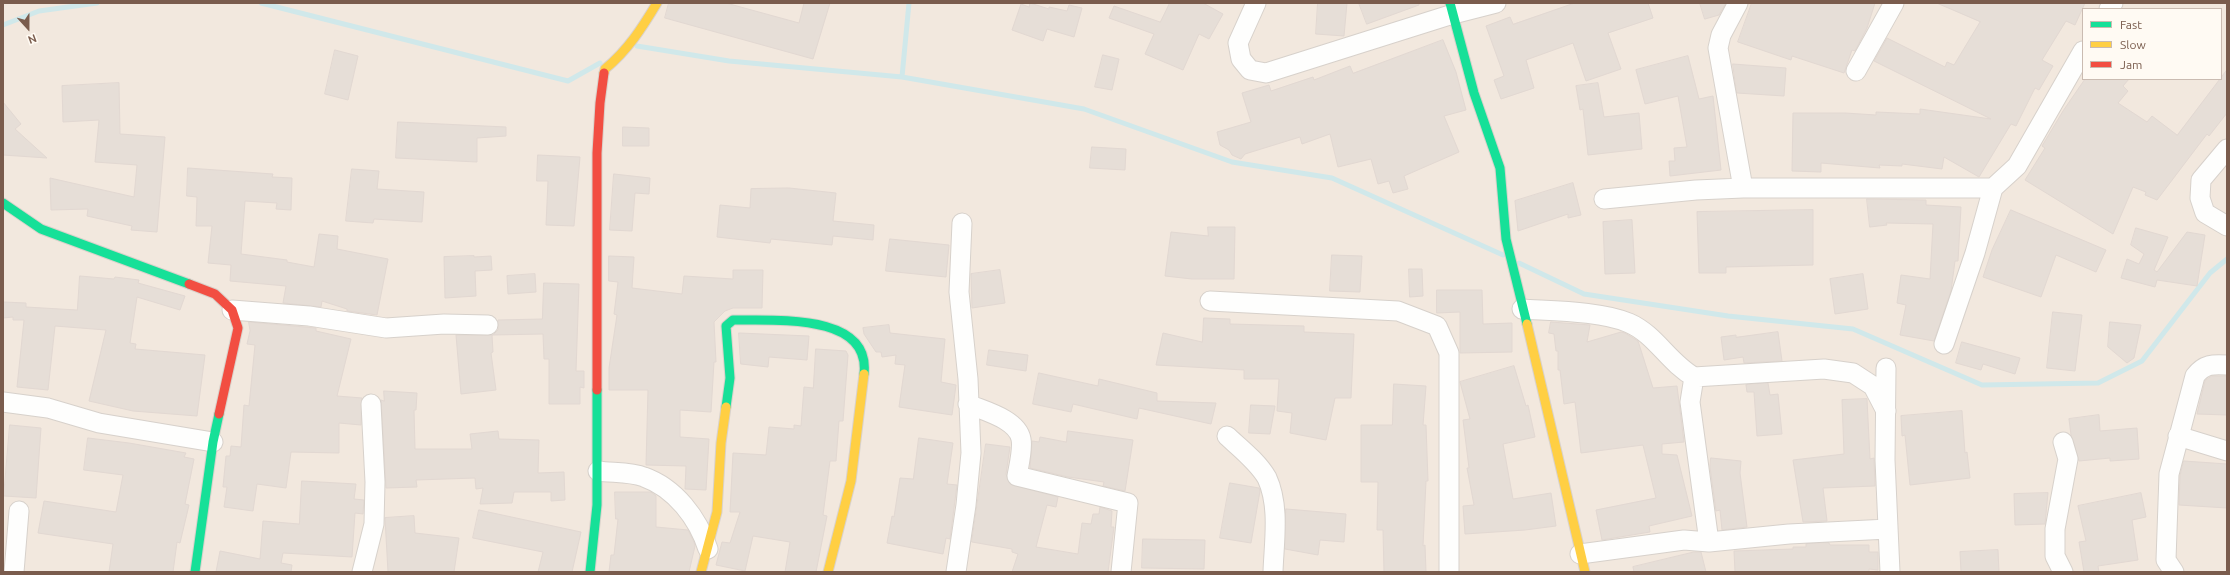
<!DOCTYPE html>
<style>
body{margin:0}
#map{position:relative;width:2230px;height:575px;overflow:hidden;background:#f9f5f0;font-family:Ubuntu,sans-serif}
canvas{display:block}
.frame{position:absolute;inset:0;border:4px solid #7a5c4d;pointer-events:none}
.legend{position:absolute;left:2082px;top:8px;width:140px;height:72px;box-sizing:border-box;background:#fffaf3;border:1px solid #cabbb1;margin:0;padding:5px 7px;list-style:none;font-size:12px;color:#7a5c4d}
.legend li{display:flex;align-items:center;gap:8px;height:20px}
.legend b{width:20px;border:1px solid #cabbb1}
.north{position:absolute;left:8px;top:8px;width:40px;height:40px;-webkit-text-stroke:3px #fffaf3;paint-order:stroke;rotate:159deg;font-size:11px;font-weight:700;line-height:16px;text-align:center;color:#7a5c4d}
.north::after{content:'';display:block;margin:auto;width:14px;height:18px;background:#7a5c4d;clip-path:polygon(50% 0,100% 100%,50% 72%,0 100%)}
</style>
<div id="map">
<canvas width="2230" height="575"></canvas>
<div class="frame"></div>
<ul class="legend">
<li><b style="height:5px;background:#16e098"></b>Fast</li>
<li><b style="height:5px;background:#ffcf43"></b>Slow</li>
<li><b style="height:5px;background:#f24e42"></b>Jam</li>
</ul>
<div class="north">N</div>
</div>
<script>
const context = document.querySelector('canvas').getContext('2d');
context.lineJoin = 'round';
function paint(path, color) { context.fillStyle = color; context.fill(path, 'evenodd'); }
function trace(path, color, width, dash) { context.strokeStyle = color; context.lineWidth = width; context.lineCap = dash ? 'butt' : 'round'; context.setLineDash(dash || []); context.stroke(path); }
paint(new Path2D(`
 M 3,3 L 2227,3 L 2227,572 L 3,572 ZM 2083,9 L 2221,9 L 2221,79 L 2083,79 Z`), '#f2e8de');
trace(new Path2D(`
 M 261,3 L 568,81 L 600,63
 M 3,25 L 39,11 L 97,3
 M 637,46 L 729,61 L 902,77 L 1084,109 L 1232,162 L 1332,178 L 1503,255
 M 902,77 L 909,3
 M 1519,263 L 1584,294 L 1728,316 L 1853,329 L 1982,385 L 2098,383 L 2142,361 L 2210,273 L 2227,259`), '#d0e8ea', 5);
const building = new Path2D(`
 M 669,3 L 726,3 L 799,23 L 804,3 L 830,3 L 813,59 L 665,18 Z
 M 1030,3 L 1049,9 L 1049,7 L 1067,11 L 1069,5 L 1082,8 L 1074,37 L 1047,29 L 1043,41 L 1012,30 L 1021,4 L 1029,7 Z
 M 1170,3 L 1203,3 L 1223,14 L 1209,39 L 1199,34 L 1183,70 L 1145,54 L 1154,34 L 1109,18 L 1114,6 L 1160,22 Z
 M 1318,3 L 1347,3 L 1344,36 L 1316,34 Z
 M 1359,3 L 1419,3 L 1419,5 L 1367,24 Z
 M 1575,3 L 1648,3 L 1653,18 L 1608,33 L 1621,69 L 1586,81 L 1573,43 L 1526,60 L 1534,88 L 1501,99 L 1494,80 L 1504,76 L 1486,26 L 1510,17 L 1513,24 Z
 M 1700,3 L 1726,3 L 1719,15 L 1705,19 Z
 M 1752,3 L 1875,3 L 1867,28 L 1855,51 L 1852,50 L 1844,73 L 1792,56 L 1791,60 L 1738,42 Z
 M 1937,3 L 2085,3 L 2075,25 L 2066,21 L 2042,60 L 2053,66 L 2039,90 L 2035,88 L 2016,126 L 2011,124 L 1979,177 L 1944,157 L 1942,169 L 1902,164 L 1902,166 L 1879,165 L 1880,168 L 1821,163 L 1821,172 L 1792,171 L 1793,113 L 1845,113 L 1876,115 L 1876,112 L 1920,114 L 1920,109 L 1991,119 L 1874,61 L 1887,38 L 1945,67 L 1947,62 L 1954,65 L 1980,22 Z
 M 1443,40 L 1456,72 L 1466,110 L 1444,116 L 1459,152 L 1404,176 L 1408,189 L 1393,193 L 1389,181 L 1378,184 L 1371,159 L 1338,167 L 1330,134 L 1302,144 L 1300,137 L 1245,154 L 1241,159 L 1232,155 L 1229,150 L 1220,145 L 1217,132 L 1251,122 L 1242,93 L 1269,85 L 1271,91 L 1313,77 L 1314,80 L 1350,66 L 1353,73 Z
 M 335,50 L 358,56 L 348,100 L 325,94 Z
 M 1103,55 L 1119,59 L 1112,90 L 1095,87 Z
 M 1688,56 L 1699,99 L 1713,96 L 1721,170 L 1670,176 L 1669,161 L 1675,161 L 1674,148 L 1687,147 L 1678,96 L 1645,104 L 1636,70 Z
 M 1733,64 L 1786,68 L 1784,96 L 1737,93 Z
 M 2227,70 L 2227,113 L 2209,136 L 2207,134 L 2157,200 L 2145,195 L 2146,192 L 2133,187 L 2113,234 L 2025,180 L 2045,148 L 2042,146 L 2063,111 L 2085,79 L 2129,79 L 2123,86 L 2128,91 L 2118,103 L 2147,122 L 2152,116 L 2177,135 Z
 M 119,83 L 120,134 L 165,137 L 157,232 L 131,230 L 132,226 L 87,216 L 88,209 L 51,210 L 50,178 L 134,197 L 137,165 L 95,162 L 99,120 L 63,122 L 62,86 Z
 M 1598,83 L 1604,117 L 1639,113 L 1642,149 L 1588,155 L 1583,109 L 1580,110 L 1576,86 Z
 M 3,102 L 21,124 L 15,129 L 47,158 L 3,155 Z
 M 398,122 L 506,127 L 506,136 L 477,138 L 477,162 L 396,158 Z
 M 623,127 L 649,128 L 649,146 L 623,146 Z
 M 1092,147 L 1126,149 L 1125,170 L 1090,168 Z
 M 538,155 L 580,157 L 574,226 L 546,225 L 548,181 L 537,181 Z
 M 188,168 L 273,174 L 272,177 L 292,178 L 291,210 L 276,209 L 277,203 L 245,201 L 241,254 L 287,260 L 287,262 L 314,267 L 319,234 L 338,236 L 337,249 L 388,259 L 377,315 L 347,311 L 347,309 L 322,301 L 321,307 L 283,303 L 286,286 L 230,281 L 231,265 L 208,263 L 212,226 L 196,226 L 197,197 L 187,196 Z
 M 352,169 L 379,171 L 377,189 L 424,192 L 422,222 L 374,219 L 373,223 L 346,221 Z
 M 614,174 L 650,178 L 649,194 L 635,193 L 632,231 L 610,230 Z
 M 1573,183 L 1581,215 L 1568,218 L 1568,214 L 1518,231 L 1515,201 Z
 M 789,188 L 836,193 L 833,221 L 874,225 L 873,240 L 833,236 L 832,245 L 771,239 L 770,243 L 717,237 L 720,205 L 750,208 L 751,189 Z
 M 1867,199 L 1926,200 L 1926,205 L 1961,207 L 1958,261 L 1955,261 L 1951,291 L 1934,341 L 1900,335 L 1906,305 L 1897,303 L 1901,275 L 1930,279 L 1933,224 L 1886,223 L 1887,225 L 1870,227 Z
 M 1813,210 L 1813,265 L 1726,267 L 1726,273 L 1699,273 L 1697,212 Z
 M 2011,210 L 2106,250 L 2096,272 L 2056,255 L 2041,297 L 1983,277 L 1992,250 Z
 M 1632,220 L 1635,273 L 1605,274 L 1603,222 Z
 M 1208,227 L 1235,227 L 1234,279 L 1192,279 L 1165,276 L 1171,232 L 1208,236 Z
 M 2136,228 L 2168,237 L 2154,270 L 2157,272 L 2187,232 L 2205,235 L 2197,286 L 2157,280 L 2155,287 L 2121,278 L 2127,259 L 2139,264 L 2144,254 L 2131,245 Z
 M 890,239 L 949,245 L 946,277 L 886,271 Z
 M 1332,255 L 1362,256 L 1360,292 L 1330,291 Z
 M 474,256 L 474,257 L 491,256 L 492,270 L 475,271 L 476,296 L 445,298 L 444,257 Z
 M 609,256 L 634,257 L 632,288 L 682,294 L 684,276 L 733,279 L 733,270 L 763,270 L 762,308 L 733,308 L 725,311 L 714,322 L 716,362 L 714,362 L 711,412 L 680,410 L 680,437 L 709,439 L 706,490 L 685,489 L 686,466 L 646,465 L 648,390 L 609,390 L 609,368 L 617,315 L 614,314 L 618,282 L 609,281 Z
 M 1409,269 L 1422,269 L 1423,296 L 1410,297 Z
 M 1000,270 L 1005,303 L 972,308 L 971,274 Z
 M 535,274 L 536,292 L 508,294 L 507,276 Z
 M 1863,274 L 1868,309 L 1835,314 L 1830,279 Z
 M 80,276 L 114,279 L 115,277 L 139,280 L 138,283 L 185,296 L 180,310 L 137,297 L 130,343 L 136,344 L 135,349 L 205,355 L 197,416 L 133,411 L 89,401 L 106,330 L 55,326 L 48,390 L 17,387 L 24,320 L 13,320 L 13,317 L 3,318 L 3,302 L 26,303 L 26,307 L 77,310 Z
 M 544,283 L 579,284 L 576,371 L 584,371 L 584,388 L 580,387 L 580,404 L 549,404 L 549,359 L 544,359 L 543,334 L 492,335 L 493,352 L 491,353 L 496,390 L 461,394 L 456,335 L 493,335 L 498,330 L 498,320 L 542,319 Z
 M 1437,290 L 1482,290 L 1483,324 L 1512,323 L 1512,352 L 1460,353 L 1460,312 L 1437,313 Z
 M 2053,312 L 2082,315 L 2075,371 L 2047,368 Z
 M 1204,318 L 1230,319 L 1230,324 L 1304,326 L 1304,332 L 1354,334 L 1351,398 L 1335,398 L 1326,440 L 1290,433 L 1292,413 L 1277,411 L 1279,379 L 1244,379 L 1244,370 L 1156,365 L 1163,333 L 1202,342 Z
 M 249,322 L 316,328 L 316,331 L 351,339 L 337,396 L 362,398 L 361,425 L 339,423 L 339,453 L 291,452 L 286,488 L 257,484 L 253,511 L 224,507 L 227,487 L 223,487 L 226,456 L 230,456 L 231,446 L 241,447 L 244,405 L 249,406 L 255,345 L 247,344 L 250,331 Z
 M 1551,322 L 1590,325 L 1587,342 L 1621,332 L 1625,333 L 1638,341 L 1653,388 L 1677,386 L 1684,442 L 1662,444 L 1662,454 L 1677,455 L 1692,516 L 1649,526 L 1650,532 L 1602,540 L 1596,510 L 1656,498 L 1643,445 L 1581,453 L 1575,402 L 1564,404 L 1560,370 L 1558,370 L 1558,351 L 1556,351 L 1554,334 L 1549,333 Z
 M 2110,322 L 2141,325 L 2134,358 L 2127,363 L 2108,347 Z
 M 889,325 L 890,333 L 945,339 L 941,382 L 956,385 L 952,415 L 899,407 L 905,365 L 895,364 L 896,355 L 882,357 L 881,352 L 876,352 L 864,334 L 863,328 Z
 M 1778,332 L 1782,361 L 1744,363 L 1743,357 L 1724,360 L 1721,337 L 1736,335 L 1736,337 Z
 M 739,333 L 809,336 L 807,360 L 769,357 L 768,367 L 741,364 Z
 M 1962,342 L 2020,358 L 2015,374 L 1983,364 L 1981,370 L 1956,363 Z
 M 816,349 L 846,351 L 848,355 L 843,421 L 839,421 L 836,461 L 830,461 L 823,515 L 827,516 L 816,572 L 785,572 L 790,542 L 753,536 L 745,571 L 716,565 L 722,542 L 730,543 L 740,512 L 730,512 L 733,453 L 766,455 L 769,427 L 794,429 L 794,425 L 801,426 L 804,387 L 813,388 Z
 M 989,350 L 1028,355 L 1026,371 L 987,365 Z
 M 1514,366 L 1526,406 L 1528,405 L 1535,437 L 1503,444 L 1513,499 L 1551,493 L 1556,526 L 1525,530 L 1465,534 L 1463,506 L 1474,505 L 1467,468 L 1469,468 L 1463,420 L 1470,419 L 1460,382 Z
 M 1039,373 L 1098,386 L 1099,379 L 1157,393 L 1157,401 L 1216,403 L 1211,424 L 1139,408 L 1137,419 L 1073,404 L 1071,412 L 1033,404 Z
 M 2212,376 L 2227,376 L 2227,415 L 2197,414 L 2205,381 Z
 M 1768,383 L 1770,395 L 1778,394 L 1782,434 L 1757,436 L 1754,392 L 1747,392 L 1746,385 Z
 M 1394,384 L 1426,386 L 1423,425 L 1426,425 L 1428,481 L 1426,481 L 1423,546 L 1425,545 L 1426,572 L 1384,572 L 1383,530 L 1377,530 L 1378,482 L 1361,482 L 1361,425 L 1392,425 Z
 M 384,391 L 417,393 L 416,410 L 414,410 L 415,449 L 472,449 L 470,434 L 498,431 L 499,439 L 539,440 L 538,473 L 564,472 L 565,500 L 551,501 L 551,492 L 514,492 L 512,503 L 480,504 L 483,488 L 476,489 L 475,478 L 416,480 L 417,487 L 386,488 L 381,400 L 384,401 Z
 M 1867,399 L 1870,459 L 1874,458 L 1875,486 L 1823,488 L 1827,521 L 1803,522 L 1793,460 L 1844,454 L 1842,400 Z
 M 1251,405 L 1275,406 L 1270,434 L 1249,433 Z
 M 1962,411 L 1965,453 L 1967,452 L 1970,478 L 1910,485 L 1905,435 L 1902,436 L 1901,416 Z
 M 2099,415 L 2100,431 L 2137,428 L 2139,459 L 2110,461 L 2110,458 L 2079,461 L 2071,435 L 2069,419 Z
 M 10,425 L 41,428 L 36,498 L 4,496 Z
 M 1068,431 L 1133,440 L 1125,491 L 1103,486 L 1104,482 L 1068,477 L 1030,468 L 1032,441 L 1039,442 L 1040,437 L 1066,442 Z
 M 88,438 L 129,443 L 186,453 L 184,457 L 194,459 L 185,504 L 189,505 L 180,543 L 177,542 L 173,572 L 109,572 L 113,544 L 38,533 L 44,501 L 116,512 L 123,475 L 84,470 Z
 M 919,438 L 953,443 L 947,484 L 957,485 L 950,539 L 946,538 L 943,554 L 887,543 L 892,516 L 894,517 L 900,478 L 913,479 Z
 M 986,444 L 1010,447 L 1006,474 L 1010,484 L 1058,497 L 1056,507 L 1047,505 L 1036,547 L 1078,554 L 1082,523 L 1091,524 L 1093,514 L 1099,514 L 1100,507 L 1112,511 L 1111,527 L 1114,527 L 1108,572 L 1012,572 L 1018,554 L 1012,552 L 1012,549 L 972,542 Z
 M 1711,458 L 1741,461 L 1740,473 L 1747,527 L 1722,530 L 1720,510 L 1716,511 L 1710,467 Z
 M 2184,461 L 2227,464 L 2227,508 L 2179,505 L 2180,476 Z
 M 302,481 L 356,484 L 354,499 L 364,500 L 363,514 L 355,513 L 352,557 L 283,553 L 281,563 L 292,565 L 291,572 L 216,572 L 220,551 L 260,559 L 263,521 L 299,524 Z
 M 1230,483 L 1259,488 L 1260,491 L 1251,543 L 1220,538 Z
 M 615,492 L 651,492 L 656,496 L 656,527 L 688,530 L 694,542 L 695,546 L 689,572 L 609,572 L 611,555 L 614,555 L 618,519 L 616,519 Z
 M 2048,493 L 2045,524 L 2015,525 L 2014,494 Z
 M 2141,493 L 2146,517 L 2132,520 L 2138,560 L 2098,566 L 2099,572 L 2084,572 L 2079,542 L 2086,541 L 2078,506 Z
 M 1286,509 L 1346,514 L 1344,542 L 1320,540 L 1318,555 L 1285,549 Z
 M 479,510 L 581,532 L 572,572 L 538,572 L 543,552 L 473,538 Z
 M 414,516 L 415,533 L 459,538 L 454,572 L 388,572 L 385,518 Z
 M 1143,539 L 1205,540 L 1204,569 L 1142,568 Z
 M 1829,543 L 1830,545 L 1869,545 L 1869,552 L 1878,552 L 1878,570 L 1869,569 L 1869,572 L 1735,572 L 1734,551 L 1793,549 L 1793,547 L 1806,547 L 1806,544 Z
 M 1998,550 L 1999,572 L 1961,572 L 1960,552 Z
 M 1694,552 L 1701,552 L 1706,572 L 1634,572 L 1633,567 Z`);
paint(building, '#e6ded7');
trace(building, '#e2d8d2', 1);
const street = new Path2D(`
 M 1256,3 L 1238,43 L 1241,59 L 1250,70 L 1266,73 L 1453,14 L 1496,3
 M 1738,3 L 1721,35 L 1718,48 L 1743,188
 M 2109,9 L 2113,3
 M 1856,71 L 1894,3
 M 2227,149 L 2201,180 L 2200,198 L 2205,213 L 2227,226
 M 1604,199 L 1696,190 L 1743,188 L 1993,188
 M 1210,301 L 1398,311 L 1437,326 L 1449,353 L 1449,572
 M 1522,309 C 1552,311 1602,311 1629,323 C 1655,334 1669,363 1694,377 L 1824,369 L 1853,373 L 1873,386 L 1886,411
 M 232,310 L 309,316 L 386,328 L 444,324 L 488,325
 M 1944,344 L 1975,253 L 1993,188 L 2017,166 L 2083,51
 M 1886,368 L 1885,460 L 1890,572
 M 1694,377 L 1690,402 L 1709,542
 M 3,402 L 48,408 L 99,423 L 213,442
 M 968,404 C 984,411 1017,419 1021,439 C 1023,449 1019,465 1017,476 L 1128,503 L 1121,572
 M 1227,436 C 1240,448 1258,462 1267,478 C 1280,506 1274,542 1273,572
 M 2178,436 L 2227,451
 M 2063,442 L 2068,459 L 2055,529 L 2055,556 L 2063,572
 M 598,471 C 613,473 631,472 644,477 C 675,488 698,518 708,549
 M 1580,554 L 1684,540 L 1709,542 L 1789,534 L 1888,529
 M 14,572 L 19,511
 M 362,572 L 374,524 L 375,482 L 371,404
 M 956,572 L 966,505 L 971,453 L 968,379 L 959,292 L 962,223
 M 2174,572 L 2166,560 L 2169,474 L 2195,376 C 2204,364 2213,364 2227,365`);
const fast = new Path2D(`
 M 1450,3 L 1474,93 L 1500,168 L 1506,239 L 1527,324
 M 3,203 L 41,229 L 189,284
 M 726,407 L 730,378 L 726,326 L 733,320 C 772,321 871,312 864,374
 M 195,572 L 213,442 L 219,414
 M 590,572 L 597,505 L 597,390`);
const slow = new Path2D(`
 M 604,73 L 605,69 C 628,50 642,28 657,3
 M 1527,324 L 1585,572
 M 701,572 L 717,512 L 721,443 L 726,407
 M 828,572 L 851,481 L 864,374`);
const jam = new Path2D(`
 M 189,284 L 215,294 L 232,310 L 238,328 L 219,414
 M 597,390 L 597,153 L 600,103 L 604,73`);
trace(street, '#d7d1cb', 21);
trace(fast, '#d9d2cb', 11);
trace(slow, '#d9d2cb', 11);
trace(jam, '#d9d2cb', 11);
trace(street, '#fefefd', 19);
trace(fast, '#16e098', 9);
trace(slow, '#ffcf43', 9);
trace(jam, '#f24e42', 9);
</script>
